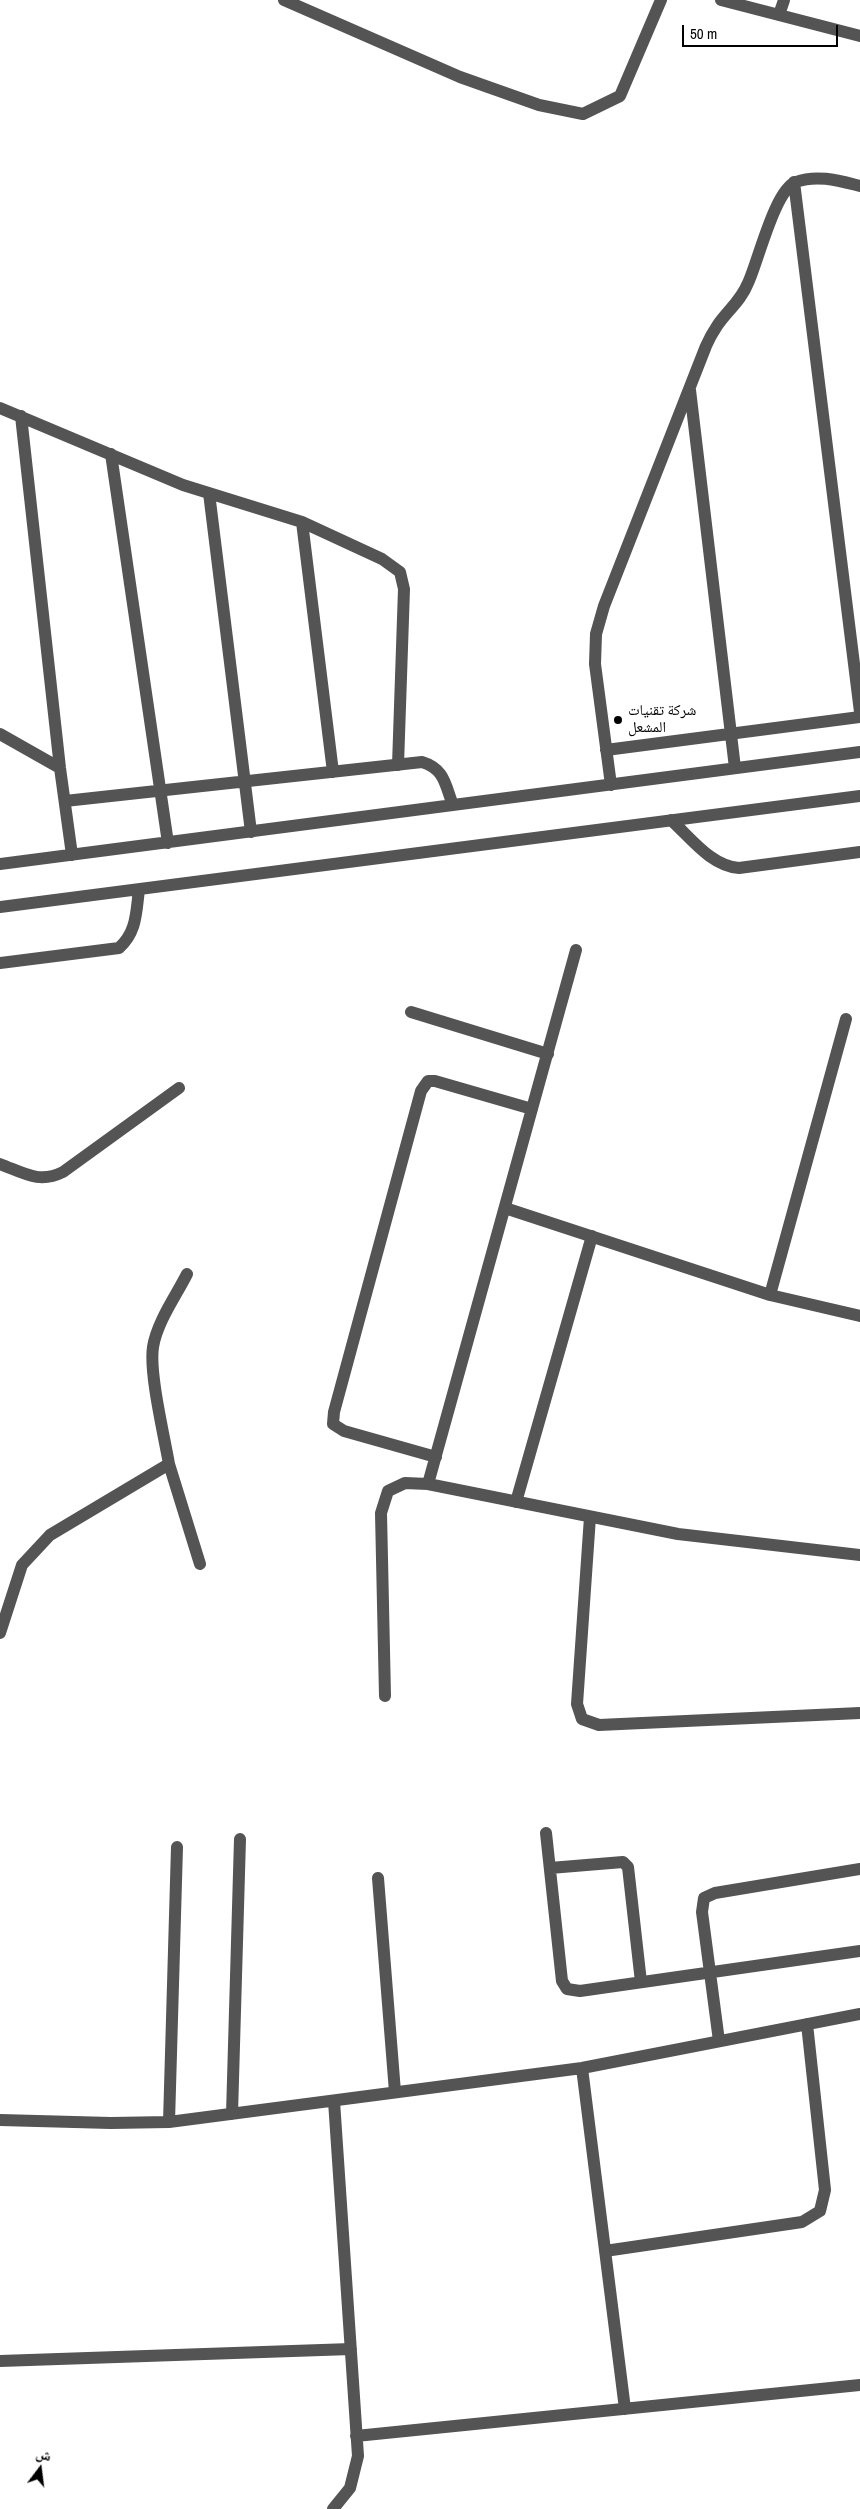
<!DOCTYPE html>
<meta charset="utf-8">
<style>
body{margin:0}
#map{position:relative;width:860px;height:2509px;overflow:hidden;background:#fff;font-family:"Archivo Narrow","Noto Naskh Arabic",sans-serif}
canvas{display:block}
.north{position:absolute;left:15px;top:2444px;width:50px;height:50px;-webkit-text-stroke:4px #fff;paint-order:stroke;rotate:15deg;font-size:14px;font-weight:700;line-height:20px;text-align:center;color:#000}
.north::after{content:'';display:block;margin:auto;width:18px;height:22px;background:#000;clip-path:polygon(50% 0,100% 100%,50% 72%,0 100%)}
.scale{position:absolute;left:682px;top:25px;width:156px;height:22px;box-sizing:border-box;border:2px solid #000;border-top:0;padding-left:6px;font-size:15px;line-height:18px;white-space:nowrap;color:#000;-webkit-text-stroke:4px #fff;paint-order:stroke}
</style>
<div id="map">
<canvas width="860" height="2509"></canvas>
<div class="north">ش</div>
<div class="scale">50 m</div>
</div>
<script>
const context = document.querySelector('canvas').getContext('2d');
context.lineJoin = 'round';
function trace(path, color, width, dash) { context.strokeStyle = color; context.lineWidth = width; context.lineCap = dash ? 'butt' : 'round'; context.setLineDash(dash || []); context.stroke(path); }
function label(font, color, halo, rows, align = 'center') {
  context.font = font + ' "Archivo Narrow","Noto Naskh Arabic",sans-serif'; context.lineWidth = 5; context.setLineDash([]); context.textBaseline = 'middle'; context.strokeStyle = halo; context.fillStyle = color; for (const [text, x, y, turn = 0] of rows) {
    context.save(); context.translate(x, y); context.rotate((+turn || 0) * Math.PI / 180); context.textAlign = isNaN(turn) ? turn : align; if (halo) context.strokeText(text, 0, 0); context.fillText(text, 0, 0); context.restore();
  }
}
trace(new Path2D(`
 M 284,0 L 460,77 L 539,105 L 583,114 L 620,96 L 661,0
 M 721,0 L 860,36
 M 779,15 L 784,0
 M 794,182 L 860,712
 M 690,390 L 735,768
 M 0,408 L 183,485 L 302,522 L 382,559 L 400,572 L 404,589 L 398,765
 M 21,416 L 60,768 L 72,855
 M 111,454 L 168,843
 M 209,493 L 251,832
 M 302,522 L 333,772
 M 0,734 L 60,768
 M 606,750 L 860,717
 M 611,785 L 595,664 L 596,634 L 604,606 L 706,346 C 709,339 713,332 717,326 C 727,311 741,301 748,283 C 758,262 775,189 796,182 C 817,174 840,181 860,186
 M 65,801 L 422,762 C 445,769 445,785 453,805
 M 671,820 C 691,838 711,866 739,868 L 860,852
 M 0,864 L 860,752
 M 0,907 L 860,796
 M 0,963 L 119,948 C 137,932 136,912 139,890
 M 411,1012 L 548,1054
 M 0,1164 C 24,1173 39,1184 63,1172 L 179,1088
 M 505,1208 L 770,1295 L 860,1316
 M 770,1295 L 846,1019
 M 436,1457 L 344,1431 L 333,1424 L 334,1412 L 421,1091 L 428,1081 L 435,1081 L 532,1109
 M 169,1464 L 200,1564
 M 428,1484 L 576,950
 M 516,1502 L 592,1236
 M 590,1517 L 577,1704 L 582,1719 L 599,1725 L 860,1713
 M 0,1633 L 22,1565 L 50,1535 L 169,1464 C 164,1435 149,1373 153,1347 C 157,1322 176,1296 187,1274
 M 385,1696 L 381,1513 L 388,1491 L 405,1483 L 428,1484 L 678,1534 L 860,1555
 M 546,1833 L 562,1981 L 567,1989 L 580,1991 L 860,1951
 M 550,1868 L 623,1862 L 628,1867 L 641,1982
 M 378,1878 L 395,2092
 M 719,2041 L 702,1912 L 704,1898 L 715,1893 L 860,1869
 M 582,2068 L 625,2409
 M 232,2114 L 240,1839
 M 0,2120 L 111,2123 L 169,2122 L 582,2068 L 860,2014
 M 169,2122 L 177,1847
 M 605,2251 L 802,2222 L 820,2211 L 825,2190 L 807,2024
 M 0,2361 L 351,2349
 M 356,2436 L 860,2385
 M 333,2509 L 350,2488 L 358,2456 L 334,2101`), '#545454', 12);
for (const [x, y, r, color] of [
 [618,720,5,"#000"]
]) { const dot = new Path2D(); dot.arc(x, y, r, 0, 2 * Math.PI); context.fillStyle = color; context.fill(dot); trace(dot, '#fff', 2); }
label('15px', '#000', '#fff', [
 ["شركة تقنيات",628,711],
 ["المشعل",628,728]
], 'left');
</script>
